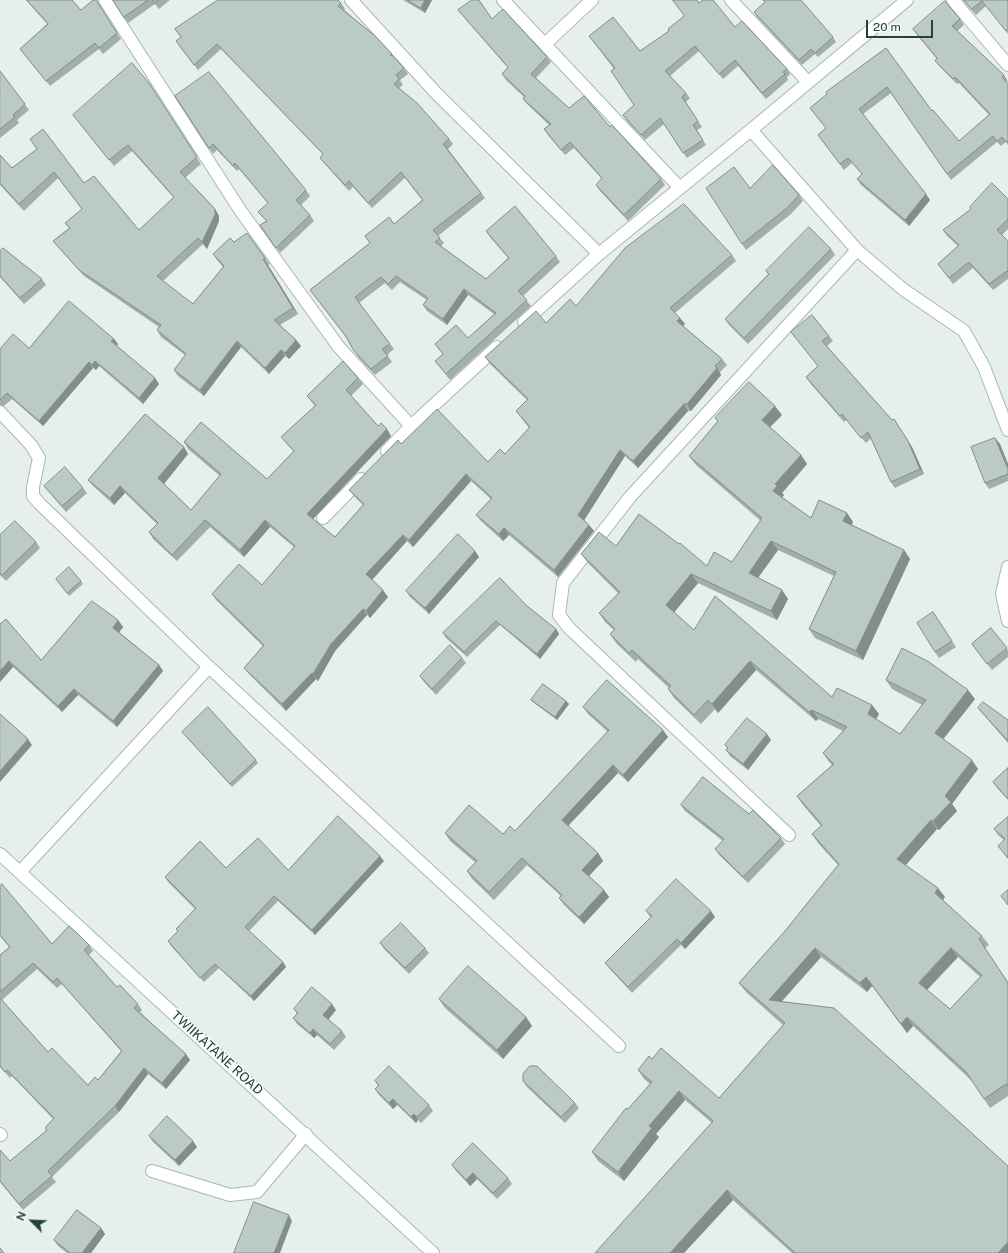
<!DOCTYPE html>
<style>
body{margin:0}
#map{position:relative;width:1008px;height:1253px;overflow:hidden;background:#e6efeb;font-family:"Public Sans",sans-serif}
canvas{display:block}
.north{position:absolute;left:12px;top:1201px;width:40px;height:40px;-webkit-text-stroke:3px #f7fbf9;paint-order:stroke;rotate:294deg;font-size:11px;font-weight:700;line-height:16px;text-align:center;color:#24423a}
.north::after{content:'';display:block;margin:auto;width:14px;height:18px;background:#24423a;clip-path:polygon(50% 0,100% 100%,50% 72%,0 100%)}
.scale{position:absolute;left:866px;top:20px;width:67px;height:18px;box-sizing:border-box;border:2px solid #24423a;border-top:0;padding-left:5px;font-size:12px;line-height:14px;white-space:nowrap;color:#24423a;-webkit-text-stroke:3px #f7fbf9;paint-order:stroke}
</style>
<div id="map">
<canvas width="1008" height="1253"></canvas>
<div class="north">N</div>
<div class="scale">20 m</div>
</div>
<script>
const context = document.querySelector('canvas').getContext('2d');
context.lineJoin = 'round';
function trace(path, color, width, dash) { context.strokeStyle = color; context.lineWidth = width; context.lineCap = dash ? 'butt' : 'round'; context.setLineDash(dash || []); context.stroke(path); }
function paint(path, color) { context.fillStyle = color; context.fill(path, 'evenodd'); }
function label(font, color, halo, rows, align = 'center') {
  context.font = font + ' "Public Sans",sans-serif'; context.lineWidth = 3; context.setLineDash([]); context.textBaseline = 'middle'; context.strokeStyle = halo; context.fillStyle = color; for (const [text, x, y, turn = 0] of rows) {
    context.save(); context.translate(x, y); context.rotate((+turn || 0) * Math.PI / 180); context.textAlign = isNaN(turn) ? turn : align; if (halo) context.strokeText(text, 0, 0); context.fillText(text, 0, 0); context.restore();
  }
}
const street = new Path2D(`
 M 105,0 L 240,210 L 338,346 L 411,426
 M 351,0 L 436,93 L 599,254
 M 503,0 L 680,188
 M 731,0 L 808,82
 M 953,0 L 1008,65
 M 545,44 L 592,0
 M 751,130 L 857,250 L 904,290 L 964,331 L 984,367 L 1008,430
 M 524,322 L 599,254 L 751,130 L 907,0
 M 0,412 L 31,445 L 39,458 L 33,487 L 33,496 L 40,504 L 209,667
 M 387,451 L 411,426 L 497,347
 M 323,518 L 361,479
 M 1008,567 L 1002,594 L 1008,621
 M 789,835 L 569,628 L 559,615 L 563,583 L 630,497 L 857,250
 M 20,872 L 209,667 L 619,1046
 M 0,1134 L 1,1135
 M 152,1171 L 230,1195 L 257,1192 L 306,1134`);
const secondary = new Path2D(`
 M 0,854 L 433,1253`);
trace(street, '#a8b8b2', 14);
trace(secondary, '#a4bbb3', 14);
trace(street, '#fff', 12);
trace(secondary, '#fff', 12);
paint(new Path2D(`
 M 26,0 L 72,0 L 81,10 L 96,0 L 121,39 L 103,54 L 99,49 L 50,86 L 20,49 L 47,24 Z
 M 113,0 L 170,0 L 159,9 L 155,4 L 128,23 Z
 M 403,0 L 432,0 L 425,13 Z
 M 963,0 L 1008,0 L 1008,34 L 986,6 L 976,15 Z
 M 341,3 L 345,9 L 344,10 L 375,36 L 404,68 L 408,74 L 400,80 L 403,85 L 399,88 L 449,139 L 453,144 L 448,149 L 485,198 L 438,236 L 444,243 L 441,246 L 486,279 L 508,258 L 490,237 L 486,231 L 556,256 L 560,262 L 523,296 L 531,306 L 450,380 L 435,361 L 443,354 L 435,344 L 468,338 L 494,314 L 468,295 L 447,325 L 427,311 L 423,305 L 427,300 L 400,282 L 392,290 L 385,283 L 359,303 L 394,349 L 387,355 L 392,362 L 375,375 L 358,357 L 346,337 L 310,290 L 394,224 L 422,200 L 405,178 L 372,208 L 353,187 L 349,191 L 324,163 L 320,158 L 323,154 L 221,49 L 198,70 L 180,47 L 181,37 L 175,29 Z
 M 699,3 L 735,27 L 787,69 L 790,74 L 787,77 L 788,80 L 766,99 L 738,66 L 723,79 L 699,51 L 670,76 L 686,93 L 690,98 L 686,102 L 702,127 L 697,130 L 706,145 L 687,158 L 664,124 L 645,140 L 627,121 L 623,115 L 634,105 L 614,69 L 589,36 L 640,51 L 669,31 Z
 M 765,3 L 833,37 L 836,42 L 818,57 L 815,54 L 802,65 L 757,17 L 754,12 Z
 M 458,10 L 492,19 L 547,57 L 551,62 L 536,78 L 569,108 L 610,127 L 661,179 L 665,185 L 628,221 L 600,191 L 596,185 L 602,179 L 574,148 L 565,155 L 548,135 L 544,129 L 549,125 L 527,104 L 523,99 L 524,97 L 506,80 L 502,74 L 508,68 L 462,15 Z
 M 960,19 L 964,25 L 957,31 L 1004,75 L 1008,81 L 1006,82 L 1008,84 L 1008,145 L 1006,142 L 1001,146 L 997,142 L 951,180 L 891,93 L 863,114 L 930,200 L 909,226 L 861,185 L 857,179 L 862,174 L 852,163 L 844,170 L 818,135 L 826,128 L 810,108 L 886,48 L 932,111 L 959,141 L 989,115 L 959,83 L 957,84 L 939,66 L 935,61 L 937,59 L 917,35 L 913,29 Z
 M 0,71 L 29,110 L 17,120 L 19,123 L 0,138 Z
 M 149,83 L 201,164 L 185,178 L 215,209 L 219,216 L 219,221 L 207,249 L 203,244 L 163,281 L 193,304 L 223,267 L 217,260 L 213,254 L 234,242 L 247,233 L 270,264 L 268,265 L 298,314 L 280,325 L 296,340 L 301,346 L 289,359 L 285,356 L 269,374 L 241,347 L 204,396 L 178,376 L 174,370 L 185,355 L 161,337 L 157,330 L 159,327 L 84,276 L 58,247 L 53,241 L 69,228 L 65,223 L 82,209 L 58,178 L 24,211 L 0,185 L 0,155 L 12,168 L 37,149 L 84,183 L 139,230 L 174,198 L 132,151 L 114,166 L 73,115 Z
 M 175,96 L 306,190 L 310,196 L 301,205 L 310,215 L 314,221 L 280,253 L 260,225 L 266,221 L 258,212 L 268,203 L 239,169 L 237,171 L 217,150 L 213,154 Z
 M 750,188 L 799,195 L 803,201 L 791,214 L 746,250 L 742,244 Z
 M 1008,199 L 1008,229 L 1002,235 L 1008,241 L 1008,279 L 993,290 L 973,268 L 953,284 L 938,264 L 958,246 L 947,236 L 943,230 Z
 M 831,249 L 835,255 L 748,344 L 729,325 L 725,319 L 768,274 L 766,271 Z
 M 0,251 L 42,279 L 46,285 L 24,304 L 0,277 Z
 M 732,255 L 736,261 L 675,313 L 685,324 L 683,326 L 722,359 L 727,365 L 720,372 L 721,375 L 691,411 L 688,411 L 638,468 L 625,456 L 584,520 L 589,525 L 594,531 L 558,577 L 509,535 L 503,541 L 481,521 L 476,515 L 491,499 L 471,481 L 413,547 L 407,541 L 372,580 L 388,597 L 370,618 L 367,615 L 335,651 L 318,681 L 316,679 L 286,711 L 249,674 L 244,668 L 263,646 L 216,600 L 212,594 L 262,585 L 294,547 L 270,527 L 244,557 L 210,527 L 177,561 L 153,539 L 149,532 L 157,524 L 125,493 L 114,505 L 93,486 L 88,480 L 184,447 L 188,454 L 164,484 L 191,510 L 220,476 L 188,449 L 184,442 L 267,479 L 294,452 L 286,443 L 281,437 L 315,406 L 307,396 L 358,378 L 363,384 L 351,396 L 378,426 L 387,429 L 391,436 L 313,519 L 335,537 L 363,505 L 354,496 L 349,490 L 401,444 L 488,462 L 505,454 L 529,428 L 516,411 L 527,400 L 490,364 L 485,357 L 576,306 Z
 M 791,332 L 829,336 L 833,341 L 827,346 L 892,420 L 894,419 L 912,447 L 924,474 L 895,488 L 891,482 L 871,438 L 866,443 L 846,420 L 844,422 L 810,383 L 806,377 L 818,366 Z
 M 114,339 L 118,344 L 117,346 L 155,378 L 159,384 L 143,404 L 99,366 L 96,370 L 93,368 L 43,426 L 12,399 L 4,406 L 0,405 L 0,349 L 29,348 Z
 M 782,415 L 770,427 L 801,455 L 807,464 L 782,493 L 784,495 L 782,497 L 811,518 L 847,513 L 853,522 L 852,525 L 904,550 L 910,559 L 863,660 L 815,638 L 809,629 L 834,576 L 778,550 L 758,578 L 782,590 L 788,599 L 777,620 L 698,583 L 674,612 L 694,630 L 832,697 L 879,714 L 876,719 L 900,734 L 922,705 L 892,689 L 886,680 L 975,699 L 943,739 L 978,769 L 952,804 L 957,811 L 939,830 L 937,829 L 906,865 L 945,897 L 943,900 L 982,936 L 989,945 L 985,948 L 1008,982 L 1008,1096 L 990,1108 L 972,1081 L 913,1026 L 907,1033 L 872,986 L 867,992 L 821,957 L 782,1001 L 1008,1253 L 792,1253 L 733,1200 L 684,1253 L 711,1122 L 685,1100 L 656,1134 L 659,1137 L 624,1181 L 598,1161 L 592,1152 L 650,1084 L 644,1079 L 638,1070 L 652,1059 L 719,1098 L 783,1025 L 746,992 L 739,983 L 785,931 L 838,865 L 818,843 L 812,834 L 821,826 L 803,805 L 797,796 L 832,765 L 829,762 L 823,753 L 843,731 L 818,719 L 816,721 L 756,670 L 718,713 L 715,709 L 701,724 L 674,698 L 668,689 L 669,688 L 638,659 L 636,662 L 616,643 L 610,634 L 614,630 L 605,622 L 599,613 L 618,593 L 588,563 L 581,554 L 616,546 L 707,566 L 732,562 L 761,521 L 696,465 L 689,456 L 718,422 L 715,418 ZM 958,957 L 980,977 L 950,1009 L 927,990 Z
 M 995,438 L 1000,444 L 1008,464 L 1008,481 L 989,489 L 985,483 Z
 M 44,486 L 83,488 L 87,493 L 66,512 L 48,491 Z
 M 0,535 L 36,542 L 40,548 L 6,581 L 0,575 Z
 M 475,551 L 479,557 L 429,614 L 410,597 L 406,591 Z
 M 56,579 L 81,581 L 83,584 L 69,596 Z
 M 527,606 L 556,629 L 559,634 L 540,659 L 500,625 L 467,657 L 446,638 L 443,633 Z
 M 933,612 L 956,647 L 939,658 L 935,652 Z
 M 118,620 L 123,627 L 119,632 L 159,665 L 163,671 L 117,727 L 78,695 L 62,712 L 13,667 L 0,682 L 0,624 L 41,660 Z
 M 991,628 L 1008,650 L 1008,657 L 992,670 L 972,644 Z
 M 462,658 L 466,663 L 436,695 L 424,682 L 420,676 Z
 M 531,700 L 566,701 L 569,704 L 557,720 L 534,703 Z
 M 583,707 L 668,737 L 628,782 L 618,773 L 568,826 L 598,853 L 603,861 L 589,876 L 604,890 L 609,897 L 584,924 L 564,905 L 559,898 L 561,896 L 527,865 L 494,900 L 472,879 L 467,871 L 476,863 L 450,841 L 445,833 L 503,834 L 515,831 L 608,732 L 588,714 Z
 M 978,708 L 1008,720 L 1008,743 L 982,713 Z
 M 182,732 L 256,760 L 258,763 L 232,787 Z
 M 771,740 L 748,770 L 730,756 L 726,750 L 727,748 L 725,745 Z
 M 1008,768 L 1008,800 L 997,788 L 993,782 Z
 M 681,805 L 749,814 L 781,838 L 785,844 L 748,883 L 719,855 L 715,849 L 723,841 L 685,811 Z
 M 1008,817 L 1008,859 L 998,846 L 1004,840 L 998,835 L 994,829 Z
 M 384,861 L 315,935 L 278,901 L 249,931 L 283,962 L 286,967 L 254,1001 L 219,968 L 204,982 L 171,946 L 168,941 L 178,931 L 176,929 L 195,909 L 168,882 L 165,877 L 226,868 L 288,870 Z
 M 0,886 L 52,944 L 89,945 L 93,951 L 89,955 L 117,987 L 138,1004 L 142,1010 L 140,1012 L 190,1060 L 166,1089 L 148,1074 L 119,1112 L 52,1177 L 56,1182 L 23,1210 L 0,1182 L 0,1150 L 10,1161 L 47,1130 L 45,1128 L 53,1119 L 12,1076 L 10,1078 L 0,1067 L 0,955 L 9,947 L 0,936 ZM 37,969 L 57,988 L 62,984 L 121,1051 L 98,1080 L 88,1085 L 48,1052 L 2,1000 Z
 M 646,911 L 715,917 L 685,949 L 681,945 L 632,993 L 609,968 L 605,963 L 651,918 Z
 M 380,943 L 425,948 L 429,953 L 409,974 L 384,949 Z
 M 439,999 L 526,1017 L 532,1026 L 503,1059 L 445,1008 Z
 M 294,1009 L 336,1010 L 328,1020 L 342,1031 L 346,1037 L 334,1050 L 317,1035 L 314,1038 L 297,1024 L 293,1018 L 297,1014 Z
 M 375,1081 L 429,1105 L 433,1111 L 421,1123 L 418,1120 L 416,1123 L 397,1105 L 393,1109 L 379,1095 L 375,1089 L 378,1086 Z
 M 523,1081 L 575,1103 L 579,1108 L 565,1123 L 527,1087 Z
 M 149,1136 L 197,1147 L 179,1166 L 153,1142 Z
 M 452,1165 L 508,1178 L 512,1184 L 497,1199 L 477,1179 L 470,1186 L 456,1171 Z
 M 101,1228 L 105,1234 L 91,1253 L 67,1253 L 58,1246 L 54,1240 Z`), '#a1aea9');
paint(new Path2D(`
 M 425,0 L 432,0 L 425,13 L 421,8 Z
 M 926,194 L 930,200 L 909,226 L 905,220 Z
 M 215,209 L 219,216 L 219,221 L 207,249 L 202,242 Z
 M 263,259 L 268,265 L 298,314 L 293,308 Z
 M 464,289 L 468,295 L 447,325 L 443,319 Z
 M 680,318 L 685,324 L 682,327 L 677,321 Z
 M 114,339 L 118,344 L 116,347 L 111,341 Z
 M 296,340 L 301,346 L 289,359 L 285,353 Z
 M 237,341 L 241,347 L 204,396 L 200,390 Z
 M 281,350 L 285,356 L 269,374 L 265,368 Z
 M 95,361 L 99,366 L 96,370 L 92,365 Z
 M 89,362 L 93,368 L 43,426 L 39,421 Z
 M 717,368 L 721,375 L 691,411 L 687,404 Z
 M 155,378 L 159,384 L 143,404 L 139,398 Z
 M 684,404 L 688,411 L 638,468 L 633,461 Z
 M 775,406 L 782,415 L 768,429 L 762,420 Z
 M 894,419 L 912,447 L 924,474 L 920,469 Z
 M 387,429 L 391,436 L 312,520 L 307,514 Z
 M 995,438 L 1000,444 L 1008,464 L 1008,469 Z
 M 184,447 L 188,454 L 163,485 L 158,478 Z
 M 620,450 L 625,456 L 583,522 L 578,515 Z
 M 801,455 L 807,464 L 782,493 L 784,495 L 780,500 L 773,491 L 775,484 Z
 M 466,474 L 471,481 L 413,547 L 409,540 Z
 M 120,486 L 125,493 L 114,505 L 110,498 Z
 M 847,513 L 853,522 L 849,530 L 843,521 Z
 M 265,520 L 270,527 L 244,557 L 240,550 Z
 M 589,525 L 594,531 L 558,577 L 554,570 Z
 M 504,528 L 509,535 L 503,541 L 499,534 Z
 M 403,535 L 407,541 L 371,581 L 366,574 Z
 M 771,541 L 778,550 L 755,582 L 749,573 Z
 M 904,550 L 910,559 L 863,660 L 856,651 Z
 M 475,551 L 479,557 L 429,614 L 425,608 Z
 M 691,574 L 698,583 L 673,614 L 666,605 Z
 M 383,590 L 388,597 L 370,618 L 366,611 Z
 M 782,590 L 788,599 L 777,620 L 771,611 Z
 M 363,609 L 367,615 L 335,651 L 318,681 L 313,674 L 331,644 Z
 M 118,620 L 123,627 L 118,634 L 113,628 Z
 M 556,629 L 559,634 L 540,659 L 537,654 Z
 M 9,661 L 13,667 L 0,682 L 0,671 Z
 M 750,661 L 756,670 L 718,713 L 712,704 Z
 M 159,665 L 163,671 L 117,727 L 113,721 Z
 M 312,673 L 316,679 L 286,711 L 282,704 Z
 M 74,689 L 78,695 L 62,712 L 58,706 Z
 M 968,690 L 975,699 L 941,742 L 935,733 Z
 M 566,701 L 569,704 L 557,720 L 555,717 Z
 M 872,705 L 879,714 L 874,723 L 868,714 Z
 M 812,710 L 818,719 L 816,721 L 809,712 Z
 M 663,730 L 668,737 L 628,782 L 623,775 Z
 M 767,734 L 771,740 L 748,770 L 743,764 Z
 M 28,739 L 32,745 L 0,782 L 0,771 Z
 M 972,760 L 978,769 L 952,804 L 957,811 L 939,830 L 933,821 L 945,796 Z
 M 613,765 L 618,773 L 567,827 L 562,820 Z
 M 931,820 L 937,829 L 903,868 L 897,859 Z
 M 598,853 L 603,861 L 587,878 L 582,870 Z
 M 380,856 L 384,861 L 315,935 L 312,930 Z
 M 938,888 L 945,897 L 941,902 L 935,893 Z
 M 604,890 L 609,897 L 584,924 L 579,917 Z
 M 711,911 L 715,917 L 685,949 L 681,943 Z
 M 815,948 L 821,957 L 775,1009 L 769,1000 Z
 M 951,948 L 958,957 L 925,992 L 919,983 Z
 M 283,962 L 286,967 L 254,1001 L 251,996 Z
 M 866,977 L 872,986 L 867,992 L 860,983 Z
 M 332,1004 L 336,1010 L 327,1021 L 323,1015 Z
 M 526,1017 L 532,1026 L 503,1059 L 497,1050 Z
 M 907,1017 L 913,1026 L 907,1033 L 901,1024 Z
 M 313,1029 L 317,1035 L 314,1038 L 310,1033 Z
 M 186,1054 L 190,1060 L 166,1089 L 162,1083 Z
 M 144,1068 L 148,1074 L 119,1112 L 115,1106 Z
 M 679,1091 L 685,1100 L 656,1134 L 659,1137 L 624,1181 L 618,1172 L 649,1126 Z
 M 393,1099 L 397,1105 L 393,1109 L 389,1103 Z
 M 414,1114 L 418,1120 L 416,1123 L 411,1117 Z
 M 193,1141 L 197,1147 L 179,1166 L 175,1160 Z
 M 473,1173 L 477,1179 L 470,1186 L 466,1180 Z
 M 727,1190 L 733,1200 L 684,1253 L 670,1253 Z
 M 289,1215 L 292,1221 L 280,1253 L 274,1253 Z
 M 101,1228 L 105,1234 L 91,1253 L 82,1253 Z
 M 1008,1242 L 1008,1253 L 998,1253 Z`), '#838d89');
const building = new Path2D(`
 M 27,0 L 72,0 L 81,10 L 93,0 L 96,0 L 117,33 L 99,48 L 95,43 L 46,81 L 20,49 L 48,24 Z
 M 113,0 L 148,0 L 124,17 Z
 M 153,0 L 159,0 L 155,3 Z
 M 218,0 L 338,0 L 341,3 L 338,6 L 375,36 L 392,54 L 390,56 L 392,55 L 404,68 L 396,75 L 399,79 L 394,84 L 417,103 L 449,139 L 443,144 L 481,193 L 433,230 L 440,238 L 435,242 L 486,279 L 509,258 L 486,231 L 515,206 L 556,256 L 518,291 L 527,300 L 446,374 L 435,361 L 443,354 L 435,344 L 456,325 L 468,338 L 496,313 L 464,289 L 443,319 L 423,305 L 428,298 L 396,276 L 388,284 L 381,277 L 355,297 L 390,344 L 382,349 L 388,356 L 371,369 L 354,351 L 345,335 L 310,290 L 370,243 L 365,236 L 389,217 L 394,224 L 423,200 L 401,172 L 368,203 L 349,181 L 345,185 L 320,158 L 323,154 L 217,44 L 194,65 L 176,41 L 181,37 L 175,29 Z
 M 408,0 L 425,0 L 421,8 Z
 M 472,0 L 479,0 L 492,19 L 503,9 L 547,57 L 531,74 L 569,108 L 584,96 L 610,127 L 612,125 L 661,179 L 624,215 L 596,185 L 602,178 L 570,142 L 561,150 L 544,129 L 551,124 L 523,99 L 525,96 L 502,74 L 508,67 L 458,10 Z
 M 673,0 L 697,0 L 699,3 L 703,0 L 713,0 L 735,27 L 742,21 L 787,69 L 783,72 L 785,74 L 762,93 L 735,60 L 719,74 L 695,46 L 665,71 L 686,93 L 682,97 L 698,121 L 693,125 L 703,140 L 683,153 L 660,118 L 641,135 L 623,115 L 634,105 L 611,71 L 615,68 L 589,36 L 613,17 L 640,51 L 669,31 L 668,29 L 684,16 Z
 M 763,0 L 801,0 L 833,37 L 815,53 L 811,49 L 799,60 L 754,12 L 765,2 Z
 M 964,0 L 1008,0 L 1008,29 L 1006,31 L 982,1 L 972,9 Z
 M 945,1 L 960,19 L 952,26 L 1004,75 L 1002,77 L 1008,84 L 1008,143 L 1002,137 L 997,141 L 993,136 L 947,174 L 887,87 L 859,109 L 926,194 L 905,220 L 857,179 L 862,174 L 848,158 L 840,164 L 818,135 L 826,128 L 810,108 L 827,94 L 826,92 L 886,48 L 932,111 L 933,110 L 959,141 L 990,114 L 955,77 L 953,79 L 935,61 L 937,58 L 913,29 Z
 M 132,63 L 149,83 L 197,157 L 180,172 L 215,209 L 215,215 L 202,242 L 198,238 L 157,276 L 193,304 L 224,266 L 213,254 L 230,238 L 234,242 L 247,233 L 265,258 L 263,259 L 293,308 L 274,320 L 296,340 L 285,353 L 281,350 L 265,368 L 237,341 L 200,390 L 174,370 L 186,354 L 157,330 L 161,325 L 79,270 L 53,241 L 70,228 L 65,223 L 82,209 L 54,172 L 19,204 L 0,183 L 0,155 L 12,168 L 37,149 L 30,139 L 43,129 L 84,183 L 94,176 L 139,230 L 174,197 L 128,145 L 109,160 L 73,115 Z
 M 0,71 L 25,104 L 13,115 L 15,117 L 0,129 Z
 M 209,72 L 306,190 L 296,200 L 310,215 L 276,248 L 260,225 L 267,221 L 258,212 L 268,203 L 235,163 L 233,166 L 213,144 L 209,148 L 175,96 Z
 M 773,165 L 799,195 L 787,208 L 742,244 L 706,188 L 734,167 L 750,188 Z
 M 992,183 L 1008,199 L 1008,219 L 997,230 L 1008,241 L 1008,272 L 1007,271 L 989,284 L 969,262 L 949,278 L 938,264 L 959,245 L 943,230 L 971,209 L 970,207 Z
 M 684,204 L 732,255 L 670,308 L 680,318 L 677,321 L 722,359 L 715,366 L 717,368 L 687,404 L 684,404 L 633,461 L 620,450 L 578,515 L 589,525 L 554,570 L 504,528 L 499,534 L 476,515 L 492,498 L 466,474 L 409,540 L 403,535 L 366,574 L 383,590 L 366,611 L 363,609 L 331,644 L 313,674 L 312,673 L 282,704 L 244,668 L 264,645 L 212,594 L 239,564 L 262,585 L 295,546 L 265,520 L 240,550 L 205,520 L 172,555 L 149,532 L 158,523 L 120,486 L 110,498 L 88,480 L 145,414 L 184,447 L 158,478 L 191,510 L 221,474 L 184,442 L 201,422 L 267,479 L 294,451 L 281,437 L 316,405 L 307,396 L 343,361 L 358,378 L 346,390 L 378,426 L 381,423 L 387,429 L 307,514 L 335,537 L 364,504 L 349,490 L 398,440 L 401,444 L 437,409 L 488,462 L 500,449 L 505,454 L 530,427 L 516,411 L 528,399 L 485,357 L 536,311 L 546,323 L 570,299 L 576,306 L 625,248 Z
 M 809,227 L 831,249 L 744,338 L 725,319 L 769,274 L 766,271 Z
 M 3,248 L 42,279 L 20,298 L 0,276 L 0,251 Z
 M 69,301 L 114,339 L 111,341 L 155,378 L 139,398 L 95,361 L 92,365 L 89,362 L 39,421 L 7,393 L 0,400 L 0,349 L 13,334 L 29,348 Z
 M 812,315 L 829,336 L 822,341 L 892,420 L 894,419 L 908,441 L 920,469 L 891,482 L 868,432 L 861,438 L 842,414 L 840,416 L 806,377 L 818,366 L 791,332 Z
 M 749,382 L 775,406 L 762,420 L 801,455 L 775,484 L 777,486 L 773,491 L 811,518 L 819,500 L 847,513 L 843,521 L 904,550 L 856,651 L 809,629 L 836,572 L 771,541 L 749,573 L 782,590 L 771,611 L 691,574 L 666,605 L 694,630 L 715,596 L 832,697 L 837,688 L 872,705 L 868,714 L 900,734 L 926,700 L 886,680 L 902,648 L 929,662 L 968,690 L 935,733 L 972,760 L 945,796 L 951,802 L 933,821 L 931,820 L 897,859 L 938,888 L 935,893 L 982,936 L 979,939 L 1008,983 L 1008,1086 L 1006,1084 L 984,1099 L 966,1072 L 907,1017 L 901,1024 L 866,977 L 860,983 L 815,948 L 769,1000 L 834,1008 L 1008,1166 L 1008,1242 L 998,1253 L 795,1253 L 727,1190 L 670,1253 L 595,1253 L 713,1121 L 679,1091 L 649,1126 L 652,1128 L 618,1172 L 592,1152 L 626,1108 L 628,1109 L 652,1082 L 638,1070 L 649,1056 L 652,1059 L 661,1048 L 719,1098 L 785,1023 L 739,983 L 785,931 L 839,864 L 812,834 L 822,825 L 797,796 L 834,764 L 823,753 L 847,727 L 812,710 L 809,712 L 750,661 L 712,704 L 708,700 L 694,715 L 668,689 L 671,686 L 632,650 L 629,653 L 610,634 L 615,629 L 599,613 L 620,592 L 581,554 L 599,532 L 616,546 L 639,514 L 679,544 L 680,543 L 707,566 L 714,552 L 732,562 L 762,518 L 689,456 L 718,421 L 715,418 ZM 951,948 L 982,975 L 950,1009 L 919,983 Z
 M 995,438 L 1008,469 L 1008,474 L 985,483 L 971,447 Z
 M 65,467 L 83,488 L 62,506 L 44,486 Z
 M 15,521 L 36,542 L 2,575 L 0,573 L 0,535 Z
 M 458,534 L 475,551 L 425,608 L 406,591 Z
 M 69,567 L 81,581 L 67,593 L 56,579 Z
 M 500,578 L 527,606 L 556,629 L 537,654 L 496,621 L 464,652 L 443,633 Z
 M 92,601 L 118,620 L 113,628 L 159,665 L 113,721 L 74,689 L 58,706 L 9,661 L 0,671 L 0,624 L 6,619 L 41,660 Z
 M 933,612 L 952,641 L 935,652 L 917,623 Z
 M 991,628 L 1007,648 L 987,664 L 972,644 Z
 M 450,645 L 462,658 L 432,689 L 420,676 Z
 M 607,680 L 663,730 L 623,775 L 613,765 L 562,820 L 598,853 L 582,870 L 604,890 L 579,917 L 559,898 L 562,895 L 522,858 L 489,892 L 467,871 L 477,861 L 445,833 L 469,805 L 503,834 L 510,826 L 515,831 L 609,730 L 583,707 Z
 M 543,684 L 566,701 L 555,717 L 531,700 Z
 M 983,702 L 1008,720 L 1008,741 L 978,708 Z
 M 208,707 L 256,760 L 230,784 L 182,732 Z
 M 0,714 L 28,739 L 0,771 Z
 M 747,718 L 767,734 L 743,764 L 726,750 L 728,748 L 725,745 Z
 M 1008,768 L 1008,799 L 993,782 Z
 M 703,777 L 749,814 L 753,810 L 781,838 L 743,877 L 715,849 L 724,839 L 681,805 Z
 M 338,816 L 380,856 L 312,930 L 274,896 L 245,927 L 283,962 L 251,996 L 215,964 L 200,978 L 168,941 L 178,931 L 176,929 L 196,908 L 165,877 L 200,841 L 226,868 L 258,838 L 288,870 Z
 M 1008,817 L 1008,858 L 998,846 L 1005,839 L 994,829 Z
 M 676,879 L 711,911 L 681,943 L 677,939 L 628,987 L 605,963 L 652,916 L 646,911 Z
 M 2,884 L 52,944 L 69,926 L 77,933 L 89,945 L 84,950 L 117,987 L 120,985 L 138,1004 L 134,1008 L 186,1054 L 162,1083 L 144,1068 L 115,1106 L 48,1171 L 52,1176 L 19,1204 L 0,1181 L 0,1150 L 10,1161 L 47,1130 L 45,1128 L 54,1118 L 7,1070 L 5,1072 L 0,1066 L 0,998 L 48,1052 L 52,1048 L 88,1085 L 95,1077 L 98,1080 L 122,1051 L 57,978 L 53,982 L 33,963 L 0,992 L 0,955 L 10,947 L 0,935 L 0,886 Z
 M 1008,890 L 1008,905 L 1001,896 Z
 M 401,923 L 425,948 L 405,968 L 380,943 Z
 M 468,966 L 526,1017 L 497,1050 L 439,999 Z
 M 312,987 L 332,1004 L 323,1015 L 342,1031 L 330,1044 L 313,1029 L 310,1033 L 293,1018 L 298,1013 L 294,1009 Z
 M 389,1066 L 429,1105 L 417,1117 L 414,1114 L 411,1117 L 393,1099 L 389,1103 L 375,1089 L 379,1085 L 375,1081 Z
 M 530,1066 L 537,1066 L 575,1103 L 561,1117 L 523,1081 L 523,1074 Z
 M 167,1116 L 193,1141 L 175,1160 L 149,1136 Z
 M 473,1143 L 508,1178 L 493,1193 L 473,1173 L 466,1180 L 452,1165 Z
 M 254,1202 L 289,1215 L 274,1253 L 234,1253 Z
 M 77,1210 L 101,1228 L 82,1253 L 70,1253 L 54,1240 Z
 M 0,1248 L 4,1253 L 0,1253 Z`);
paint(building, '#bbcac4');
trace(building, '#838d89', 1);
label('13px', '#24423a', '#f7fbf9', [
 ["TWIIKATANE ROAD",217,1053,42]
]);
</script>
